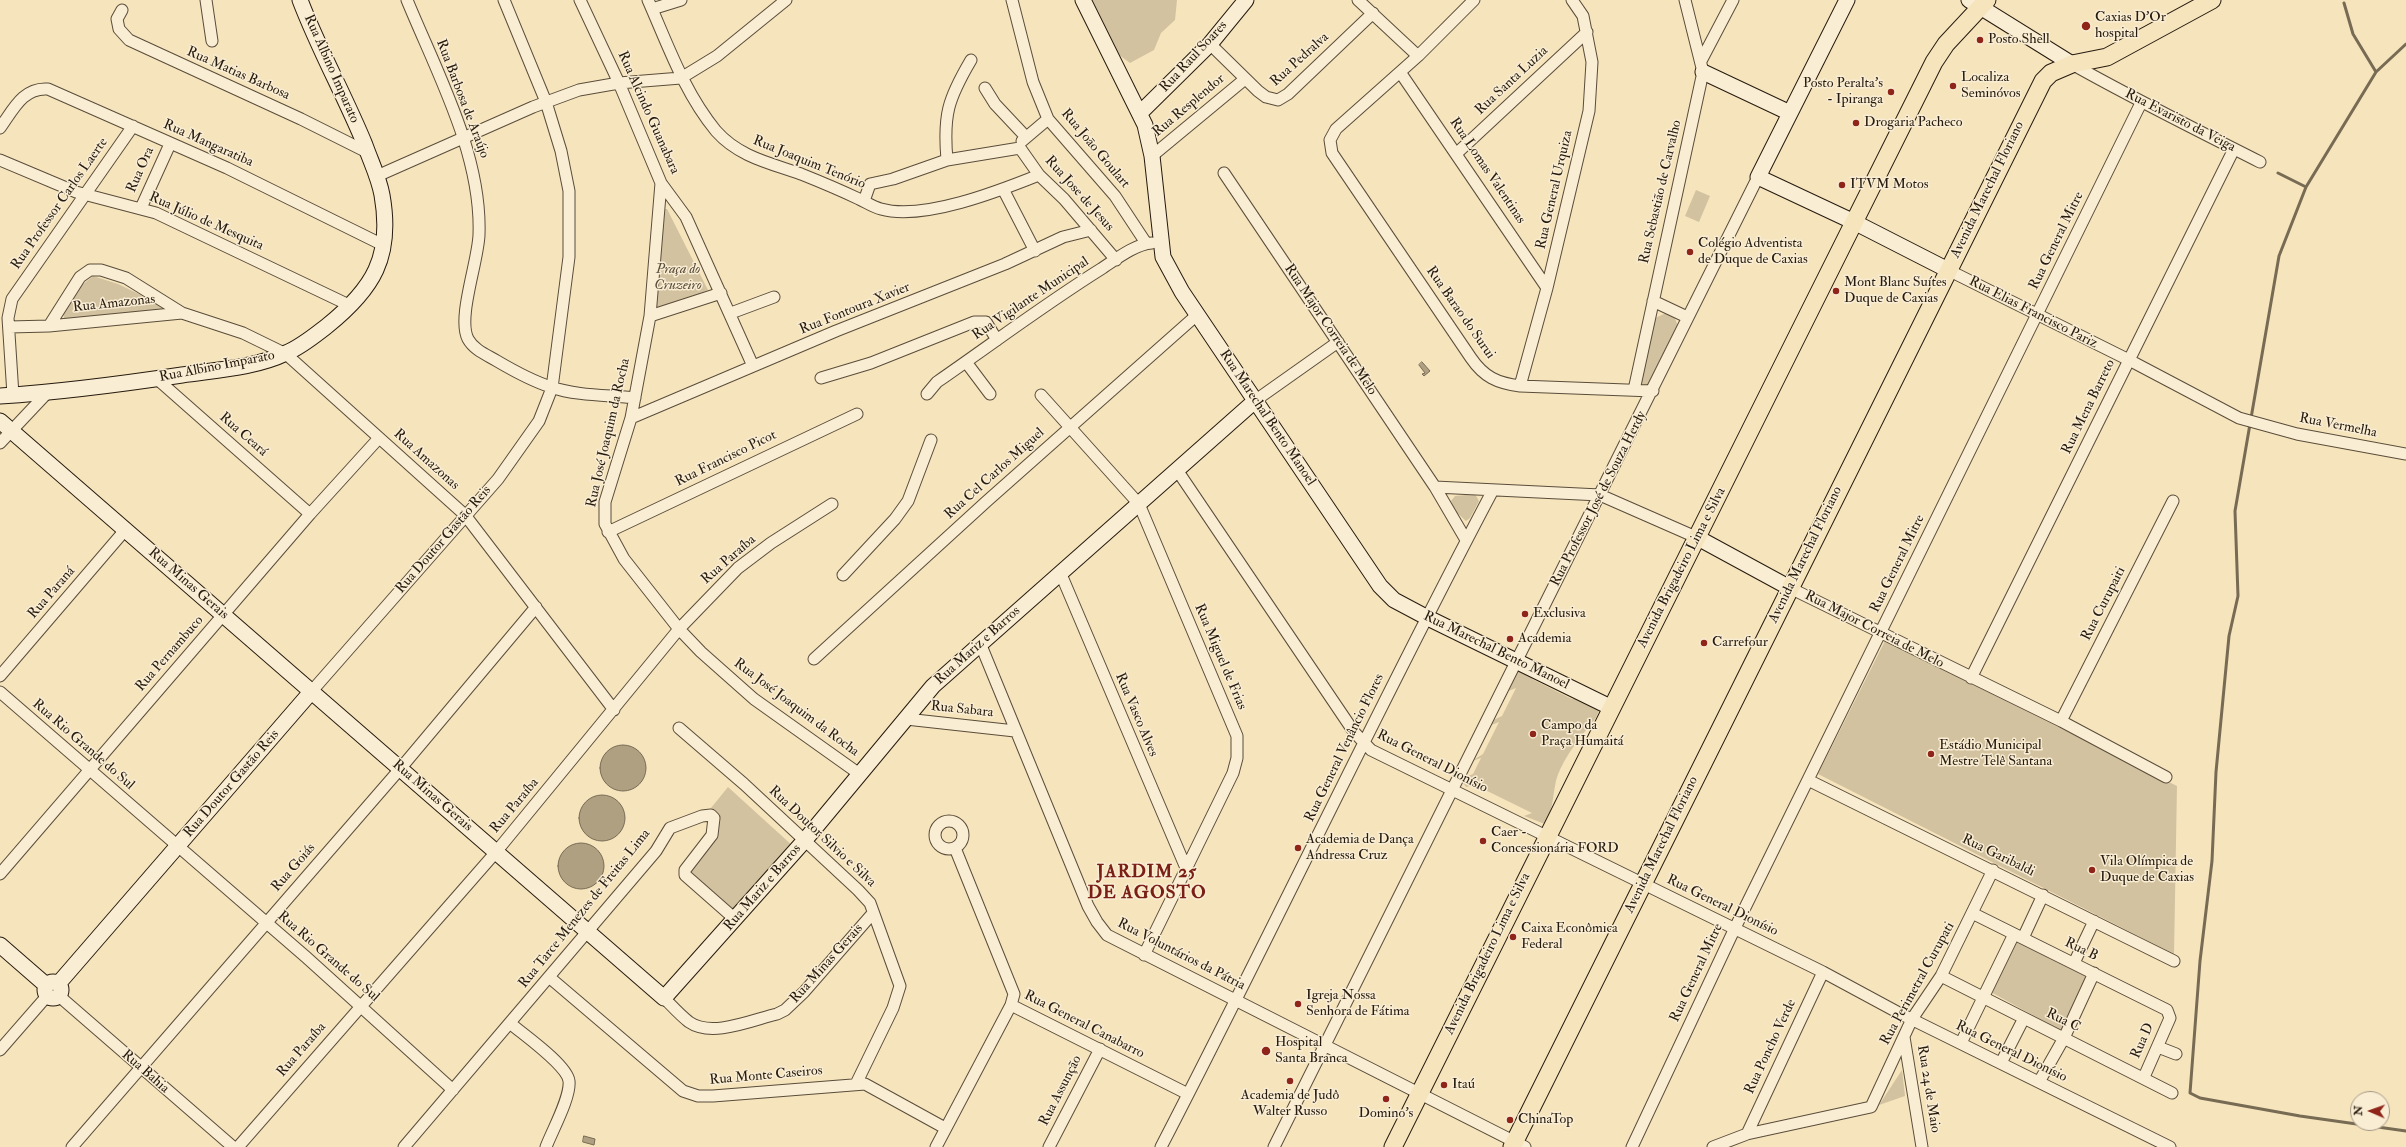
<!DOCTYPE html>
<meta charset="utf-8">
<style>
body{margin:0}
#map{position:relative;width:2406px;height:1147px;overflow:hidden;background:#f6e4bd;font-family:"IM FELL Double Pica",serif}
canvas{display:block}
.north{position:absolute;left:2350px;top:1091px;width:40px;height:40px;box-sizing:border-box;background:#f9edd4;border:1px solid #a59985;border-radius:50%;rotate:272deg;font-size:11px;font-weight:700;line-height:16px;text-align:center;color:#261b0e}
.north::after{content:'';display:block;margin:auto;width:14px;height:18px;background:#8f2418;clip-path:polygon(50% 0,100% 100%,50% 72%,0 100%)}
</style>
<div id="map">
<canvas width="2406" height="1147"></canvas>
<div class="north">N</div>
</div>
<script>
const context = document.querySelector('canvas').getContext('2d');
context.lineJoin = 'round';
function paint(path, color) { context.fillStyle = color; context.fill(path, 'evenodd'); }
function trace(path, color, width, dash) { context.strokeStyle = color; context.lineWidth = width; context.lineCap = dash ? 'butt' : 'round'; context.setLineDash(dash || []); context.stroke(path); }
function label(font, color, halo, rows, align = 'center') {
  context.font = font + ' "IM FELL Double Pica",serif'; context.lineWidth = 3; context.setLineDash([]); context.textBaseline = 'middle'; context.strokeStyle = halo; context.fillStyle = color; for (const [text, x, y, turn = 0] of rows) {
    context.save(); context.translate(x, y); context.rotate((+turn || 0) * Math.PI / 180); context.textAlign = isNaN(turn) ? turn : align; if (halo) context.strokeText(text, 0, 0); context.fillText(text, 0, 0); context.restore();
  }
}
paint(new Path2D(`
 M 1089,0 L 1177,0 L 1175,20 L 1161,33 L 1154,50 L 1130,63 L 1115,52 Z
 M 1696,190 L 1710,196 L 1699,222 L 1685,216 Z
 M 663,209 L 667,209 L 708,290 L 654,313 Z
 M 93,276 L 118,284 L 166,307 L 163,310 L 65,321 L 63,314 L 77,289 Z
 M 1666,313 L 1674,316 L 1678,326 L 1649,385 L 1641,385 L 1653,319 Z
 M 1475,494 L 1479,501 L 1470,518 L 1466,521 L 1454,510 L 1451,501 L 1455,496 Z
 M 1885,641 L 2177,786 L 2174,954 L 1818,774 Z
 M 1520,667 L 1538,676 L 1532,679 L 1572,699 L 1580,696 L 1600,707 C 1597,722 1585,729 1577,742 C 1568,754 1557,771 1555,786 C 1552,803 1553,808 1545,824 L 1524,816 L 1532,813 L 1475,785 L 1466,787 L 1462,781 L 1463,778 L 1473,774 L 1481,758 L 1472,761 L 1483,754 L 1499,722 L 1489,726 L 1491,721 L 1502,716 L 1516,688 L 1506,692 Z
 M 728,787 L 794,847 L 736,913 L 687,874 L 717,832 L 719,822 L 711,808 Z
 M 2014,940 L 2088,975 L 2063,1032 L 1989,991 Z
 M 1902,1070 L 1905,1096 L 1879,1105 Z`), '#d3c29f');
const water = new Path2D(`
 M 1422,362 L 1430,371 L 1424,376 L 1422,374 L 1425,373 L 1419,365 Z
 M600 768a23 23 0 1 1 46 0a23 23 0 1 1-46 0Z
 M579 818a23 23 0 1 1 46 0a23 23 0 1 1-46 0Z
 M558 866a23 23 0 1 1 46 0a23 23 0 1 1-46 0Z
 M 584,1136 L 595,1139 L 594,1145 L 583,1142 Z`);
paint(water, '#afa082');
trace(water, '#786b54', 1);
trace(new Path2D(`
 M 2344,3 L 2353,34 L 2376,72
 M 2406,44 L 2376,72 L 2306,187 L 2279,256 L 2235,511 L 2238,596 L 2229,636 L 2216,772 L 2212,861 L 2200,961 L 2190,1093 L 2200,1098 L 2300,1116 L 2406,1131
 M 2278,173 L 2306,187`), '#786b54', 3);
const street = new Path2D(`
 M 206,0 L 212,41
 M 407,0 C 437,73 482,155 479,235 C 478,262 457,318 468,339 C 474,350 487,355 497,361 C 514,371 532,381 551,387 C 577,396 608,395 635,398
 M 580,0 L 619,83 L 661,183 L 686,217 L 753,366
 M 648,0 C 668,45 684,92 716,131 C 739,157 770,163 801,174 C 821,182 840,190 859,199 C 866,202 873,207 881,209 C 923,221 999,191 1039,175
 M 1012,0 L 1033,82 L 1048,119 L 1115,196 L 1146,243
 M 1358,0 L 1418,56
 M 1474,0 L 1418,56 L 1336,129 L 1330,140 L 1332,153 L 1471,358 C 1484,377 1497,383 1520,386 L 1653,391
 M 652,9 L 681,0
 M 122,10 L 117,19 L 119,29 L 129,40 L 301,119 L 367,152
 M 1210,44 L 1258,91 L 1266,97 L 1278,100 L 1288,94 L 1373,13
 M 1701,61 L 1733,0
 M 2072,64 C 2134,99 2197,130 2260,162
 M 1400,72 L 1547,288
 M 985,88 L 995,104 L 1026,137
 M 0,128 C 13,110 23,87 48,89 L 227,168 L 383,245
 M 1022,141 L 1048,119
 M 1020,148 L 1039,175 L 1064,199 L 1116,260
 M 1457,153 L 1587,32
 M 1152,156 L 1245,79
 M 0,160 L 76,192 L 156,213 L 351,306
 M 947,160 C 943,115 948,99 971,60
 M 1224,173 L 1435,487 L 1466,540
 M 377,176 L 533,107 L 579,90 L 619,83 L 681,78 L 717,56 L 786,0
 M 661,183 L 650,316 L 631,418 L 605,502 L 605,524 L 624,559 L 679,629 L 701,652 L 754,699 L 858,773
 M 1003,189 L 1035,251
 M 864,201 L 870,184 L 893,179 L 947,160 L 1020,148
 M 141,208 L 170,144
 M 1948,270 L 2129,360 L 2239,418 L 2297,434 L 2406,454
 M 1653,301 L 1687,317
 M 731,313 L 774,297
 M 650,316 L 721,293
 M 49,326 L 80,277 L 90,270 L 101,270 L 126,278 L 182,313 L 243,333 L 286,354 L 465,515 L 614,710
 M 9,327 L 49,326 L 182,313
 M 966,362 L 990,394
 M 821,378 L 871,363 L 974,322 L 986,322 L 997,340
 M 157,379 L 310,514
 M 1520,386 L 1547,288 L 1589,111 L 1592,62 L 1583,16 L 1572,0
 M 1634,390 L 1703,72 L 1685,0
 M 927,394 L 937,382 C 992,344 1045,304 1101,269 C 1115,260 1135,244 1152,243
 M 13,395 L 8,318 L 12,299 L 133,126
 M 1041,395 L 1139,504 L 1237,736 L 1237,758 L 1233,773 L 1144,955
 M 1256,400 L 1338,342
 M 631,418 L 836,331 L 1005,264 L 1063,237 L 1091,230
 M 0,443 L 48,392
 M 1177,470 L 1354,732 L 1371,750 L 1823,972 L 1899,1013 L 2170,1147
 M 1435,487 L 1600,495 L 1698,538
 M 608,532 L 857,414
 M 1060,572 L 1186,868
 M 843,575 L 895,519 L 908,501 L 931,440
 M 1790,588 L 2061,721 L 2166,777
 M 980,643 L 1088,906 L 1097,922 L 1107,935 L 1525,1147
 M 814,659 L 987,501 L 1198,314
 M 0,676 L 126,529
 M 1971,678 L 2234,149
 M 0,692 L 306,957 L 453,1090
 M 311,692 L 498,479 L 539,421 L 552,388 L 569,257 L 569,191 L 561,151 L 546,102 L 504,0
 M 906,719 L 1015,731
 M 2061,721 L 2173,501
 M 679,728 L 744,784 L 858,890 L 870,903 L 900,986 L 893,1008 L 856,1084
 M 1808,780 L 2174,961
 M935 835a14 14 0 1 1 28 0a14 14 0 1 1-28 0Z
 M 0,874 L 310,514 L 379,438
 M 1972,913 L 2167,1010 L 2170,1018 L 2144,1077
 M 2023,938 L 2043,895
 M 2074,963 L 2094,921
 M 1941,976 L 2172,1093
 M 549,977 L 683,1091 L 698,1096 L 713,1096 L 865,1084 L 945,1128
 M 59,996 L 233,1147
 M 664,998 C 672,1006 680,1015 689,1022 C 712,1038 752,1020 777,1014 L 785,1010 L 804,992 L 873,913
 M 1011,1005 L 1188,1094
 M 511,1024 C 524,1035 567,1065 569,1081 C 571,1097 552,1131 546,1147
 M 1904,1037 L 1922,1147
 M 1961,1043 L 2014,934
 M 2158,1047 L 2176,1054
 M 0,1050 L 47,996
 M 2001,1063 L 2024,1018
 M 2039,1082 L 2064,1038 L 2094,973
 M 1747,1134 L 1823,972
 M 72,1147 L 400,769 L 536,607
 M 238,1147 L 496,852 L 679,629 L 738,568 L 771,543 L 832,504
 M 404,1147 L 656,851 L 670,828 L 702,816 L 711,815 L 714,818 L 712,835 L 685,870 L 685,875 L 735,919
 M 936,1147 L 1011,1005 L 1014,994 L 955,848
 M 1049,1147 L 1100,1049
 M 1161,1147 C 1274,929 1378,707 1493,490
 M 1274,1147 L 1758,177
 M 1632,1147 L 1734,930 L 2141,103
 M 1713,1147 L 1747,1134 L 1871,1107 L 1912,1019 L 1941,976 L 1993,870`);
const secondary = new Path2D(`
 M 1083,0 L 1145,125 L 1152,156 L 1163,257 L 1182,292 L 1380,586 L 1394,600 L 1426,617 L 1612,708
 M 1847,0 L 1758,177 L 1854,222 L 1948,270
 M 1969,0 L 2072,64
 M 1703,72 L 1790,113
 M 1140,113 L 1210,44 L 1246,0
 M 0,396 C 61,392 122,384 182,375 C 215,370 255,368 286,353 C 301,347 314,336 327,326 C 373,289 393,257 382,195 C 379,178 371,162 365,145 C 345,96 319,50 300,0
 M 0,421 L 664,998 L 805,840 L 933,686 L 1256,400
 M 1698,538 L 1790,588
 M 0,945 L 46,985
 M45 990a8 8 0 1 1 16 0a8 8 0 1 1-16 0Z
 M 58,984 L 311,692`);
const primary = new Path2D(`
 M 1393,1147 C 1571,785 1754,424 1934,62 L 1946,44 L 1987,0
 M 1512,1147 L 2043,81 L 2051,73 L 2072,64 L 2107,57 L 2212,0`);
trace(street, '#5a4d3a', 13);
trace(secondary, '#261b0e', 17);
trace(primary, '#261b0e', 19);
trace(street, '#f9edd4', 11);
trace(secondary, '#f9edd4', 15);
trace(primary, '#f6e4bd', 17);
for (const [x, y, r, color] of [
 [2086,26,5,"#8f2418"],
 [1980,40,4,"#8f2418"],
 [1953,86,4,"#8f2418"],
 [1891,92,4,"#8f2418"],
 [1856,123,4,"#8f2418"],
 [1842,185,4,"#8f2418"],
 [1690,252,4,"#8f2418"],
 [1836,291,4,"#8f2418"],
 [1525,614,4,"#8f2418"],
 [1510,639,4,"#8f2418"],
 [1704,643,4,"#8f2418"],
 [1533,734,4,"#8f2418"],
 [1931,754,4,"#8f2418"],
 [1483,841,4,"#8f2418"],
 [1298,848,4,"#8f2418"],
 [2092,870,4,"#8f2418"],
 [1513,937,4,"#8f2418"],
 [1298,1004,4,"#8f2418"],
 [1266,1051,5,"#8f2418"],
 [1290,1081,4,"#8f2418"],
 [1444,1085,4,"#8f2418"],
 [1386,1099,4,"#8f2418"],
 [1510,1120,4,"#8f2418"]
]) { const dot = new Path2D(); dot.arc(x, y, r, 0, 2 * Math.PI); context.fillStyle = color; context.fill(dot); trace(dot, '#f9edd4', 1.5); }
label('14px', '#261b0e', '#f9edd4', [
 ["Caxias D'Or",2095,18],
 ["hospital",2095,34],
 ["Posto Shell",1988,40],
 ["Localiza",1961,78],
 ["Seminóvos",1961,94],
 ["Posto Peralta's",1883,84,"right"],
 ["- Ipiranga",1883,100,"right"],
 ["Drogaria Pacheco",1864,123],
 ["ITVM Motos",1850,185],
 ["Colégio Adventista",1698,244],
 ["de Duque de Caxias",1698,260],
 ["Mont Blanc Suítes",1844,283],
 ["Duque de Caxias",1844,299],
 ["Exclusiva",1533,614],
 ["Academia",1518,639],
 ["Carrefour",1712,643],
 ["Campo da",1541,726],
 ["Praça Humaitá",1541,742],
 ["Estádio Municipal",1939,746],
 ["Mestre Telê Santana",1939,762],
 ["Caer -",1491,833],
 ["Concessionária FORD",1491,849],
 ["Academia de Dança",1306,840],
 ["Andressa Cruz",1306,856],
 ["Vila Olímpica de",2100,862],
 ["Duque de Caxias",2100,878],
 ["Caixa Econômica",1521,929],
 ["Federal",1521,945],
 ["Igreja Nossa",1306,996],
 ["Senhora de Fátima",1306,1012],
 ["Hospital",1275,1043],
 ["Santa Branca",1275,1059],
 ["Itaú",1452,1085],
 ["Academia de Judô",1290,1096,"center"],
 ["Walter Russo",1290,1112,"center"],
 ["Domino's",1386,1114,"center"],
 ["ChinaTop",1518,1120]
], 'left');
label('14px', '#261b0e', '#f9edd4', [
 ["Rua Raul Soares",1194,57,-47],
 ["Rua Pedralva",1300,60,-42],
 ["Rua Albino Imparato",331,69,66],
 ["Rua Matias Barbosa",238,74,24],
 ["Rua Santa Luzia",1512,81,-43],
 ["Rua Barbosa de Araújo",462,99,69],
 ["Rua Resplendor",1189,106,-40],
 ["Rua Alcindo Guanabara",648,113,66],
 ["Rua Evaristo da Veiga",2180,121,27],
 ["Rua Mangaratiba",208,144,24],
 ["Rua Joāo Goulart",1095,149,50],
 ["Rua Joaquim Tenório",809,163,22],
 ["Rua Ora",141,170,-66],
 ["Rua Lomas Valentinas",1487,171,56],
 ["Rua General Urquiza",1555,190,-77],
 ["Avenida Marechal Floriano",1988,190,-64],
 ["Rua Sebastião de Carvalho",1661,192,-77],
 ["Rua Jose de Jesus",1079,194,48],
 ["Rua Professor Carlos Laerte",60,204,-55],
 ["Rua Júlio de Mesquita",206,222,24],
 ["Rua General Mitre",2057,241,-64],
 ["Rua Vigilante Municipal",1031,299,-34],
 ["Rua Amazonas",114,304,-6],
 ["Rua Fontoura Xavier",855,309,-22],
 ["Rua Barao do Surui",1460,313,55],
 ["Rua Elias Francisco Pariz",2033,313,27],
 ["Rua Major Correia de Melo",1330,330,56],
 ["Rua Albino Imparato",217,367,-11],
 ["Rua Mena Barreto",2089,407,-64],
 ["Rua Marechal Bento Manoel",1267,418,56],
 ["Rua Vermelha",2338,426,11],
 ["Rua José Joaquim da Rocha",609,433,-77],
 ["Rua Ceará",243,435,41],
 ["Rua Francisco Picot",726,459,-26],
 ["Rua Amazonas",426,460,42],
 ["Rua Cel Carlos Miguel",995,474,-42],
 ["Rua Professor José de Souza Herdy",1599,499,-63],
 ["Rua Doutor Gastão Reis",444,540,-49],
 ["Avenida Marechal Floriano",1806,555,-64],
 ["Rua Paraíba",729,560,-41],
 ["Rua General Mitre",1898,564,-64],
 ["Avenida Brigadeiro Lima e Silva",1682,568,-63],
 ["Rua Minas Gerais",188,584,41],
 ["Rua Paraná",52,593,-49],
 ["Rua Curupaiti",2104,604,-63],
 ["Rua Major Correia de Melo",1874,630,27],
 ["Rua Mariz e Barros",978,646,-42],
 ["Rua Marechal Bento Manoel",1496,651,26],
 ["Rua Pernambuco",170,654,-49],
 ["Rua Miguel de Frias",1220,657,67],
 ["Rua José Joaquim da Rocha",796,708,37],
 ["Rua Sabara",962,710,6],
 ["Rua Vasco Alves",1136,715,67],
 ["Rua Rio Grande do Sul",83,745,41],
 ["Rua General Venâncio Flores",1345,748,-64],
 ["Rua General Dionísio",1432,762,27],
 ["Rua Doutor Gastão Reis",232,784,-49],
 ["Rua Minas Gerais",432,796,41],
 ["Rua Paraíba",515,806,-50],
 ["Rua Doutor Silvio e Silva",822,837,43],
 ["Avenida Marechal Floriano",1662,845,-64],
 ["Rua Garibaldi",1998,856,26],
 ["Rua Goiás",294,868,-49],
 ["Rua Mariz e Barros",763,888,-49],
 ["Rua General Dionísio",1722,906,26],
 ["Rua Tarce Menezes de Freitas Lima",585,909,-51],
 ["Rua B",2081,950,26],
 ["Avenida Brigadeiro Lima e Silva",1488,954,-64],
 ["Rua Voluntários da Pátria",1181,955,27],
 ["Rua Rio Grande do Sul",328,957,41],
 ["Rua Minas Gerais",827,964,-48],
 ["Rua General Mitre",1697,973,-65],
 ["Rua Perimetral Curupati",1918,984,-61],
 ["Rua C",2063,1021,26],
 ["Rua General Canabarro",1084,1025,27],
 ["Rua D",2143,1041,-66],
 ["Rua Poncho Verde",1771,1047,-65],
 ["Rua Paraíba",302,1050,-49],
 ["Rua General Dionísio",2011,1052,26],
 ["Rua Bahia",145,1072,41],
 ["Rua Monte Caseiros",766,1076,-5],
 ["Rua 24 de Maio",1928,1089,81],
 ["Rua Assunção",1061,1091,-63]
]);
label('italic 14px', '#5a4d3a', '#f9edd4', [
 ["Praça do",678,270],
 ["Cruzeiro",678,286]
]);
context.letterSpacing = '1px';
label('bold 18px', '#7a1f14', '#f9edd4', [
 ["JARDIM 25",1147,873],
 ["DE AGOSTO",1147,894]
]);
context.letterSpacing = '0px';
</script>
